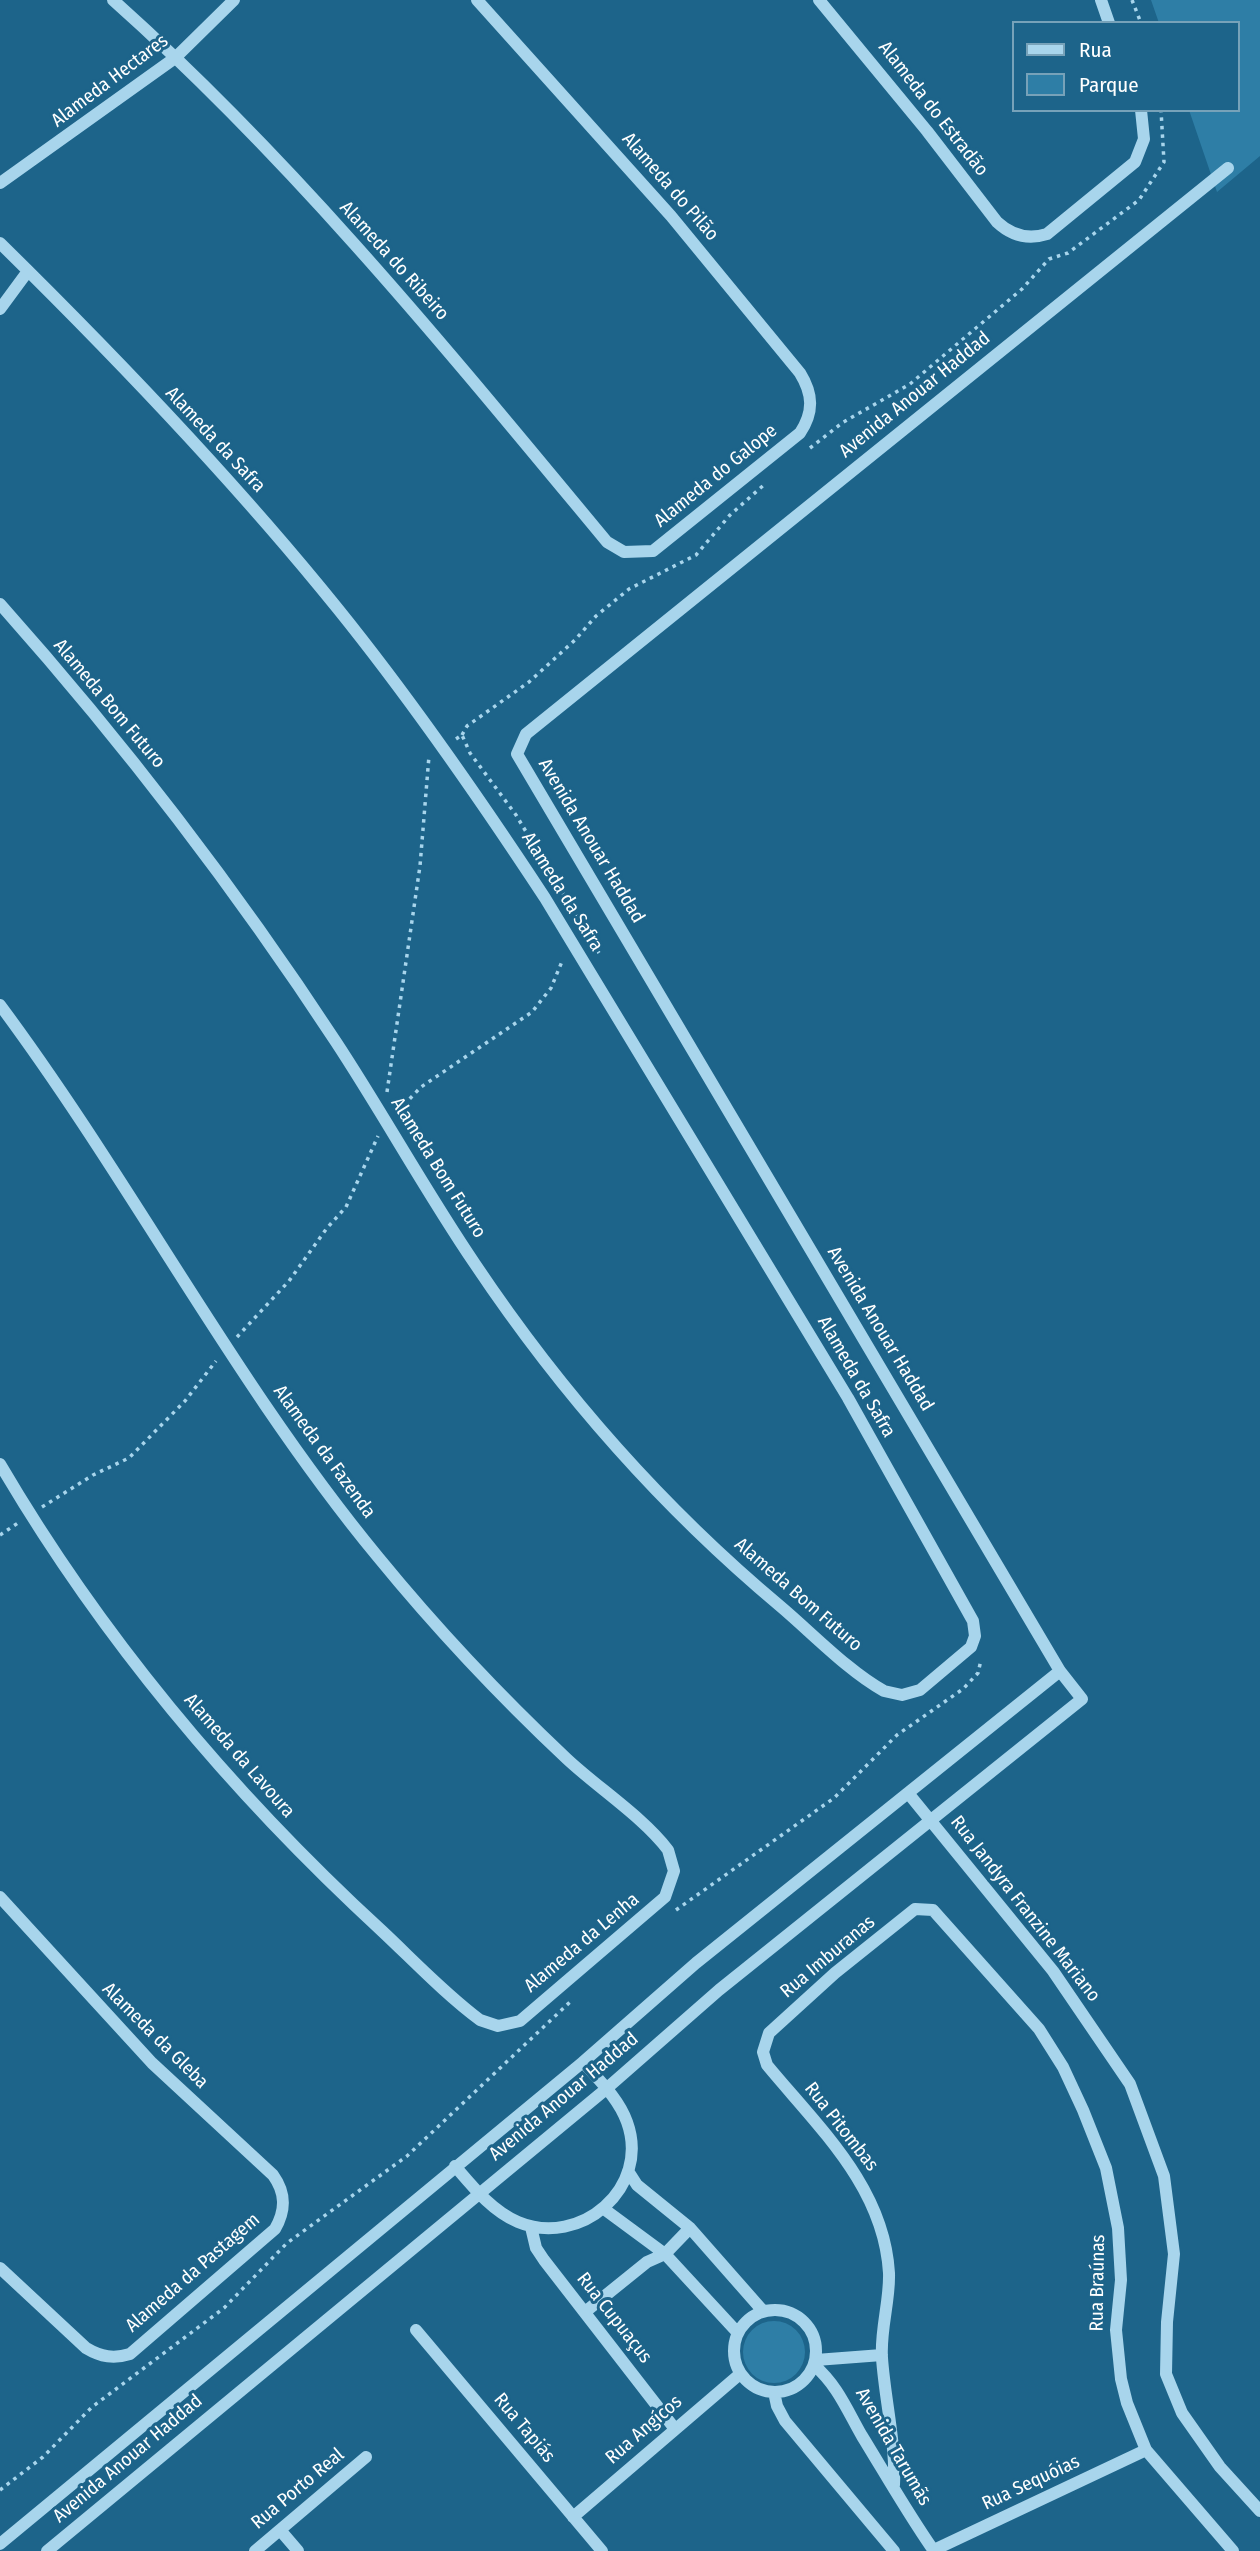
<!DOCTYPE html>
<meta charset="utf-8">
<style>
body{margin:0}
#map{position:relative;width:1260px;height:2551px;overflow:hidden;background:#1d648a;font-family:"Fira Sans Condensed",sans-serif}
canvas{display:block}
.legend{position:absolute;left:1012px;top:21px;width:228px;height:91px;box-sizing:border-box;background:#1d648a;border:2px solid #77a2b9;margin:0;padding:9px 12px;list-style:none;font-size:21px;color:#fff}
.legend li{display:flex;align-items:center;gap:14px;height:35px}
.legend b{width:35px;border:2px solid #77a2b9}
</style>
<div id="map">
<canvas width="1260" height="2551"></canvas>
<ul class="legend">
<li><b style="height:9px;background:#a8d5ec"></b>Rua</li>
<li><b style="height:19px;background:#2e7ea6"></b>Parque</li>
</ul>
</div>
<script>
const context = document.querySelector('canvas').getContext('2d');
context.lineJoin = 'round';
function paint(path, color) { context.fillStyle = color; context.fill(path, 'evenodd'); }
function trace(path, color, width, dash) { context.strokeStyle = color; context.lineWidth = width; context.lineCap = dash ? 'butt' : 'round'; context.setLineDash(dash || []); context.stroke(path); }
function label(font, color, halo, rows, align = 'center') {
  context.font = font + ' "Fira Sans Condensed",sans-serif'; context.lineWidth = 6; context.setLineDash([]); context.textBaseline = 'middle'; context.strokeStyle = halo; context.fillStyle = color; for (const [text, x, y, turn = 0] of rows) {
    context.save(); context.translate(x, y); context.rotate((+turn || 0) * Math.PI / 180); context.textAlign = isNaN(turn) ? turn : align; if (halo) context.strokeText(text, 0, 0); context.fillText(text, 0, 0); context.restore();
  }
}
paint(new Path2D(`
 M 1151,0 L 1260,0 L 1260,156 L 1217,192 L 1189,110 L 1237,110 L 1237,23 L 1159,23 Z
 M743 2352a31 31 0 1 1 62 0a31 31 0 1 1-62 0Z`), '#2e7ea6');
trace(new Path2D(`
 M 1132,0 L 1141,23
 M 810,448 L 842,423 L 910,384 L 1022,289 L 1049,259 L 1068,253 L 1139,200 L 1164,162 L 1161,110
 M 462,735 L 467,726 L 529,682 L 575,640 L 596,616 L 629,589 L 696,555 L 730,515 L 766,483
 M 456,739 L 462,735 L 470,753 L 516,815 L 599,953
 M 387,1092 L 420,866 L 429,756
 M 398,1111 L 421,1087 L 532,1012 L 551,988 L 563,959
 M 237,1337 L 289,1281 L 327,1228 L 346,1207 L 378,1136
 M 42,1507 L 93,1475 L 129,1458 L 185,1401 L 216,1361
 M 0,1535 L 18,1523
 M 676,1910 L 834,1798 L 897,1735 L 963,1689 L 978,1673 L 981,1660
 M 0,2490 L 43,2457 L 92,2407 L 224,2308 L 287,2243 L 407,2156 L 570,2002`), '#a8d5ec', 3.5, [3.5, 5]);
trace(new Path2D(`
 M 113,0 C 296,163 451,354 607,542 L 624,552 L 653,551 L 800,433 C 814,412 813,394 800,373 L 671,216 L 477,0
 M 819,0 L 927,131 L 997,222 C 1012,236 1028,240 1047,234 L 1135,162 L 1144,139 L 1141,110
 M 1101,0 L 1109,23
 M 0,183 L 175,58 L 234,0
 M 0,243 C 118,359 234,480 338,609 C 413,702 480,799 545,898 L 848,1398 L 973,1621 L 975,1636 L 971,1647 L 920,1690 L 902,1695 L 884,1691 C 848,1671 812,1633 780,1606 C 663,1508 560,1391 475,1264 C 426,1192 384,1115 336,1042 C 235,888 123,742 0,604
 M 0,309 L 28,271
 M 0,1005 C 133,1184 236,1385 378,1557 C 436,1628 500,1696 567,1759 C 598,1788 643,1817 668,1850 L 674,1871 L 665,1897 L 520,2021 L 498,2026 L 480,2020 C 445,1994 414,1961 382,1931 C 234,1795 102,1638 0,1464
 M 908,1793 L 1053,1971 L 1130,2084 L 1164,2176 L 1174,2254 L 1167,2322 L 1166,2374 L 1182,2413 L 1220,2467 L 1260,2511
 M 0,1897 L 152,2063 L 273,2175 C 286,2193 286,2210 275,2229 L 130,2354 C 114,2359 101,2357 86,2348 L 0,2268
 M 455,2166 C 473,2187 492,2211 518,2222 C 580,2248 651,2188 627,2122 C 619,2099 599,2080 583,2062
 M 628,2171 L 637,2185 L 690,2228 L 763,2311
 M 604,2209 L 665,2254 L 737,2332
 M 531,2227 L 536,2248 L 544,2260 L 675,2429
 M734 2351a41 41 0 1 1 82 0a41 41 0 1 1-82 0Z
 M 585,2312 L 647,2262 L 665,2254 L 690,2228
 M 416,2330 L 602,2551
 M 816,2360 L 882,2355
 M 814,2365 C 838,2386 847,2410 862,2436 C 886,2475 908,2514 934,2551
 M 774,2392 L 777,2406 L 785,2421 L 894,2551
 M 894,2485 C 896,2442 885,2401 882,2358 C 880,2330 890,2301 889,2273 C 884,2187 819,2128 767,2065 L 763,2052 L 769,2033 L 835,1973 L 915,1909 L 933,1910 L 1039,2029 L 1063,2067 L 1083,2110 L 1106,2168 L 1118,2228 L 1121,2280 L 1116,2330 L 1121,2379 L 1127,2403 L 1146,2450 L 1233,2551
 M 573,2517 L 740,2374
 M 280,2530 L 298,2551
 M 0,2544 L 583,2062 L 696,1963 L 1060,1671
 M 934,2550 L 1146,2450
 M 47,2551 L 606,2089 L 719,1990 L 1082,1699 L 1060,1671 L 517,754 L 526,734 L 1228,168
 M 255,2551 L 366,2457`), '#a8d5ec', 12);
label('19px', '#fff', '#1d648a', [
 ["Alameda Hectares",110,81,-37],
 ["Alameda do Estradão",933,109,52],
 ["Alameda do Pilão",670,187,49],
 ["Alameda do Ribeiro",394,261,48],
 ["Avenida Anouar Haddad",915,395,-39],
 ["Alameda da Safra",215,440,47],
 ["Alameda do Galope",716,476,-39],
 ["Alameda Bom Futuro",109,704,50],
 ["Avenida Anouar Haddad",591,841,59],
 ["Alameda da Safra",562,892,58],
 ["Alameda Bom Futuro",438,1168,58],
 ["Avenida Anouar Haddad",880,1329,59],
 ["Alameda da Safra",856,1377,60],
 ["Alameda da Fazenda",324,1452,54],
 ["Alameda Bom Futuro",798,1595,41],
 ["Alameda da Lavoura",239,1756,49],
 ["Rua Jandyra Franzine Mariano",1025,1909,52],
 ["Alameda da Lenha",582,1943,-40],
 ["Rua Imburanas",828,1957,-40],
 ["Alameda da Gleba",155,2036,45],
 ["Avenida Anouar Haddad",564,2097,-40],
 ["Rua Pitombas",841,2127,52],
 ["Alameda da Pastagem",193,2273,-41],
 ["Rua Braúnas",1098,2283,-89],
 ["Rua Cupuaçus",614,2318,52],
 ["Rua Tapiás",524,2428,50],
 ["Rua Angícos",644,2430,-41],
 ["Avenida Tarumãs",893,2447,60],
 ["Avenida Anouar Haddad",128,2459,-40],
 ["Rua Sequóias",1031,2483,-25],
 ["Rua Porto Real",298,2489,-40]
]);
</script>
